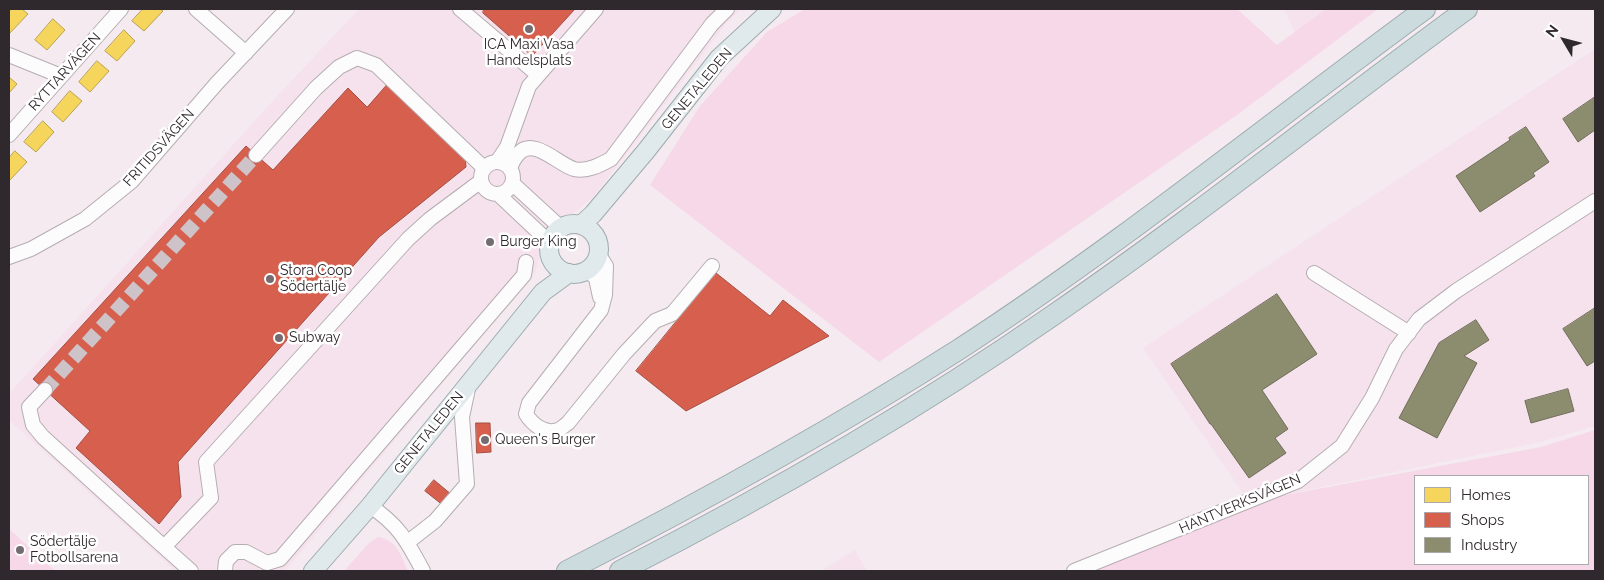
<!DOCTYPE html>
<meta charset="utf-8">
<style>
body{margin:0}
#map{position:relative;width:1604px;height:580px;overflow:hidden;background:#f4eaef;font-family:Raleway,sans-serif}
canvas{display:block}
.frame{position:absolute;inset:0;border:10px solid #2f282c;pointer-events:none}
.legend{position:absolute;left:1414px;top:475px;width:175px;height:90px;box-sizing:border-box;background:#fff;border:1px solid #aca9ab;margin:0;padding:6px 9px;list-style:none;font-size:15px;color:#2f282c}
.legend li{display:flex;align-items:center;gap:10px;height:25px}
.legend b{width:25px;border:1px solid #aca9ab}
.north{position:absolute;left:1539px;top:15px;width:50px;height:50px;-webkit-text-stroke:4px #fff;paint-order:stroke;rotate:307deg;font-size:14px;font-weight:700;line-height:20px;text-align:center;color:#2f282c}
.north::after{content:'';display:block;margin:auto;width:18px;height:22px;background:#2f282c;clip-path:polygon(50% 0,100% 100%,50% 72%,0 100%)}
</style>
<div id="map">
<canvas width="1604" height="580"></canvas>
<div class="frame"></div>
<ul class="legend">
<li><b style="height:14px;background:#f6d55c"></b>Homes</li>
<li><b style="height:14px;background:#d6604d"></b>Shops</li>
<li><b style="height:14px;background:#8c8c6e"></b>Industry</li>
</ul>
<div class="north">N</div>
</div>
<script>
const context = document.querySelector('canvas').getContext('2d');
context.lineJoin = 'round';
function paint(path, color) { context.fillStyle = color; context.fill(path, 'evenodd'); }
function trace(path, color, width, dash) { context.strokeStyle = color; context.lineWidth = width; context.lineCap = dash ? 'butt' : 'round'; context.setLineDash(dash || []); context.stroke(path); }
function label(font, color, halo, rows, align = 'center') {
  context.font = font + ' Raleway,sans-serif'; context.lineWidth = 5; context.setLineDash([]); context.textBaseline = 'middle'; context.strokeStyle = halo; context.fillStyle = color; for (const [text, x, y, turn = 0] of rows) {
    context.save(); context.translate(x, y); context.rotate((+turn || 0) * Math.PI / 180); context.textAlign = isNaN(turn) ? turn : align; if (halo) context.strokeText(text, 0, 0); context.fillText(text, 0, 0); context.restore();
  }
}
paint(new Path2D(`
 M 359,9 L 741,9 L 726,24 L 594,196 L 578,210 L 548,228 L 535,273 L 285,571 L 175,571 L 9,420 L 9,394 L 269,105 Z
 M 1284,9 L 1326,9 L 1295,32 Z
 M 1595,49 L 1595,426 L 1540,442 L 1249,502 L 1143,348 Z
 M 855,550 L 867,571 L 821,571 L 837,561 Z`), '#f6e2ed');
paint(new Path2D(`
 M 805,9 L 1237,9 L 1277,45 L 1326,9 L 1378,9 L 1237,115 L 879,362 L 650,185 L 700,106 L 767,32 Z
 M 1595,430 L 1595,571 L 1074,571 L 1249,502 L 1541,447 ZM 1415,476 L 1588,476 L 1588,564 L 1415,564 Z
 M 9,529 L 55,571 L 9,571 Z
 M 378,537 C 398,541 400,555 408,571 L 344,571 L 369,543 Z`), '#f6d8e8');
const homes = new Path2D(`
 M 11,9 L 22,9 L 28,14 L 9,34 L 9,12 Z
 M 143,9 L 160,9 L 163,11 L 144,31 L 132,21 Z
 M 53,19 L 65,30 L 47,50 L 35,40 Z
 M 124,30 L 135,41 L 117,61 L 105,51 Z
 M 97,61 L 109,71 L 90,92 L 79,82 Z
 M 9,77 L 17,84 L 9,93 Z
 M 70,91 L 82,101 L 63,122 L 52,112 Z
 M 43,121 L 54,132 L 36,152 L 24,142 Z
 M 15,151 L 27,162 L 9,181 L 9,158 Z`);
paint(homes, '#f6d55c');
trace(homes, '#baa14e', 1);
const shops = new Path2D(`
 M 484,9 L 575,9 L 532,56 L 483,13 Z
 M 387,85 L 465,155 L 466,167 L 379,237 L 178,462 L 181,497 L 159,524 L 76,448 L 90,431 L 33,379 L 246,146 L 273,170 L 348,88 L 367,107 Z
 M 716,273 L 770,316 L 783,300 L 829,336 L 686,411 L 636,371 Z
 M 476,423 L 490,423 L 491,452 L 477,453 Z
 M 434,480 L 452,495 L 444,506 L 425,491 Z`);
paint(shops, '#d6604d');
trace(shops, '#a44f43', 1);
const industry = new Path2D(`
 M 1595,97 L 1595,130 L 1578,142 L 1563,119 Z
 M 1526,127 L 1549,162 L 1533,173 L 1535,176 L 1480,212 L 1456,176 L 1510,140 L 1509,138 Z
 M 1277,294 L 1317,354 L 1262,390 L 1288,429 L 1275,438 L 1286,453 L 1249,478 L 1211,424 L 1210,424 L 1171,364 Z
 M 1595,308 L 1595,361 L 1587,366 L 1563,329 Z
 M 1476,320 L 1489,340 L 1464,356 L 1477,363 L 1437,438 L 1399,418 L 1439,343 Z
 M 1568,389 L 1574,411 L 1531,423 L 1525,401 Z`);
paint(industry, '#8c8c6e');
trace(industry, '#706e5a', 1);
trace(new Path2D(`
 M 45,390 L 256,155`), '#cdc3c8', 14, [14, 7]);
const minor = new Path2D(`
 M 196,9 L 246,53
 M 460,9 L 538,75
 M 9,55 L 61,76
 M 9,135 L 121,9
 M 256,155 L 316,88 L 339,67 L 357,58 L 376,65 L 484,168
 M481 178a16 16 0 1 1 32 0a16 16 0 1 1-32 0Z
 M 497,162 L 507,147 L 529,86 L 596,9
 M 510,169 C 512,162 514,158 519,153 C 534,137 559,165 574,169 C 587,172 600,165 611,159 L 712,24 L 727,9
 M 512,183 L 561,228
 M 498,194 L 550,243
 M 599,255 L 606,266 L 605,295 L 601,310 L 529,403 L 526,414 C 532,424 545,435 558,430 C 561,429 565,425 568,423 L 624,354 L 655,321 L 672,314 L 712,266
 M 9,257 L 31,249 L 85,219 L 132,181 L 217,83 L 287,9
 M 587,270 L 596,278 L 600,297
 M 1314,273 L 1409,333
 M 45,390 L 29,407 L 33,425 L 43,437 L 164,547
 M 370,506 C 399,525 407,541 423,571
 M 408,542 L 435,521 L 467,484 L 462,417 L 469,384
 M 191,571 L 164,547 L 211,498 L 206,462 L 408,239 L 430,219 L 481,181
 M 225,571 L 226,561 L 235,552 L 246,552 L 267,563 L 280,559 L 524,275 L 526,262
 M 1074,571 L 1298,481 L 1342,446 L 1372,398 L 1396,349 L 1419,319 L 1456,291 L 1595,201`);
const major = new Path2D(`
 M549 249a25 25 0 1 1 50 0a25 25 0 1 1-50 0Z
 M 581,225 L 593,214 L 646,151 L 719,58 L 772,9
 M 313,571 L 370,506 L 543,292 L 569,273`);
const highway = new Path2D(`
 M 567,571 C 700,503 831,431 958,350 C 1120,245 1270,123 1425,9
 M 620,571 C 769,495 914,412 1052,316 C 1193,219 1328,111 1467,9`);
trace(minor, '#b5adb1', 16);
trace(major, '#9eacaf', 20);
trace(highway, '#9eacaf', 22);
trace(minor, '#fdfcfd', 14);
trace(major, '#e0e9eb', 18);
trace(highway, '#ccdcde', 20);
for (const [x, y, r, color] of [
 [529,29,5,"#746c70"],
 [490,242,5,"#746c70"],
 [270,279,5,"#746c70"],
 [279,338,5,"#746c70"],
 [485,440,5,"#746c70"],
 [20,550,5,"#746c70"]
]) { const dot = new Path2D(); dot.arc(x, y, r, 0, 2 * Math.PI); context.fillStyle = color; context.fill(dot); trace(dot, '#fff', 2); }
label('14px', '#2f282c', '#fff', [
 ["ICA Maxi Vasa",529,45,"center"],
 ["Handelsplats",529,61,"center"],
 ["Burger King",500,242],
 ["Stora Coop",280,271],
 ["Södertälje",280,287],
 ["Subway",289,338],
 ["Queen's Burger",495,440],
 ["Södertälje",30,542],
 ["Fotbollsarena",30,558]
], 'left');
label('14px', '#2f282c', '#fff', [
 ["RYTTARVÄGEN",65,72,-48],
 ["GENETALEDEN",697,89,-50],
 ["FRITIDSVÄGEN",159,148,-48],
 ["GENETALEDEN",429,433,-51],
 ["HANTVERKSVÄGEN",1240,504,-23]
]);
</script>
